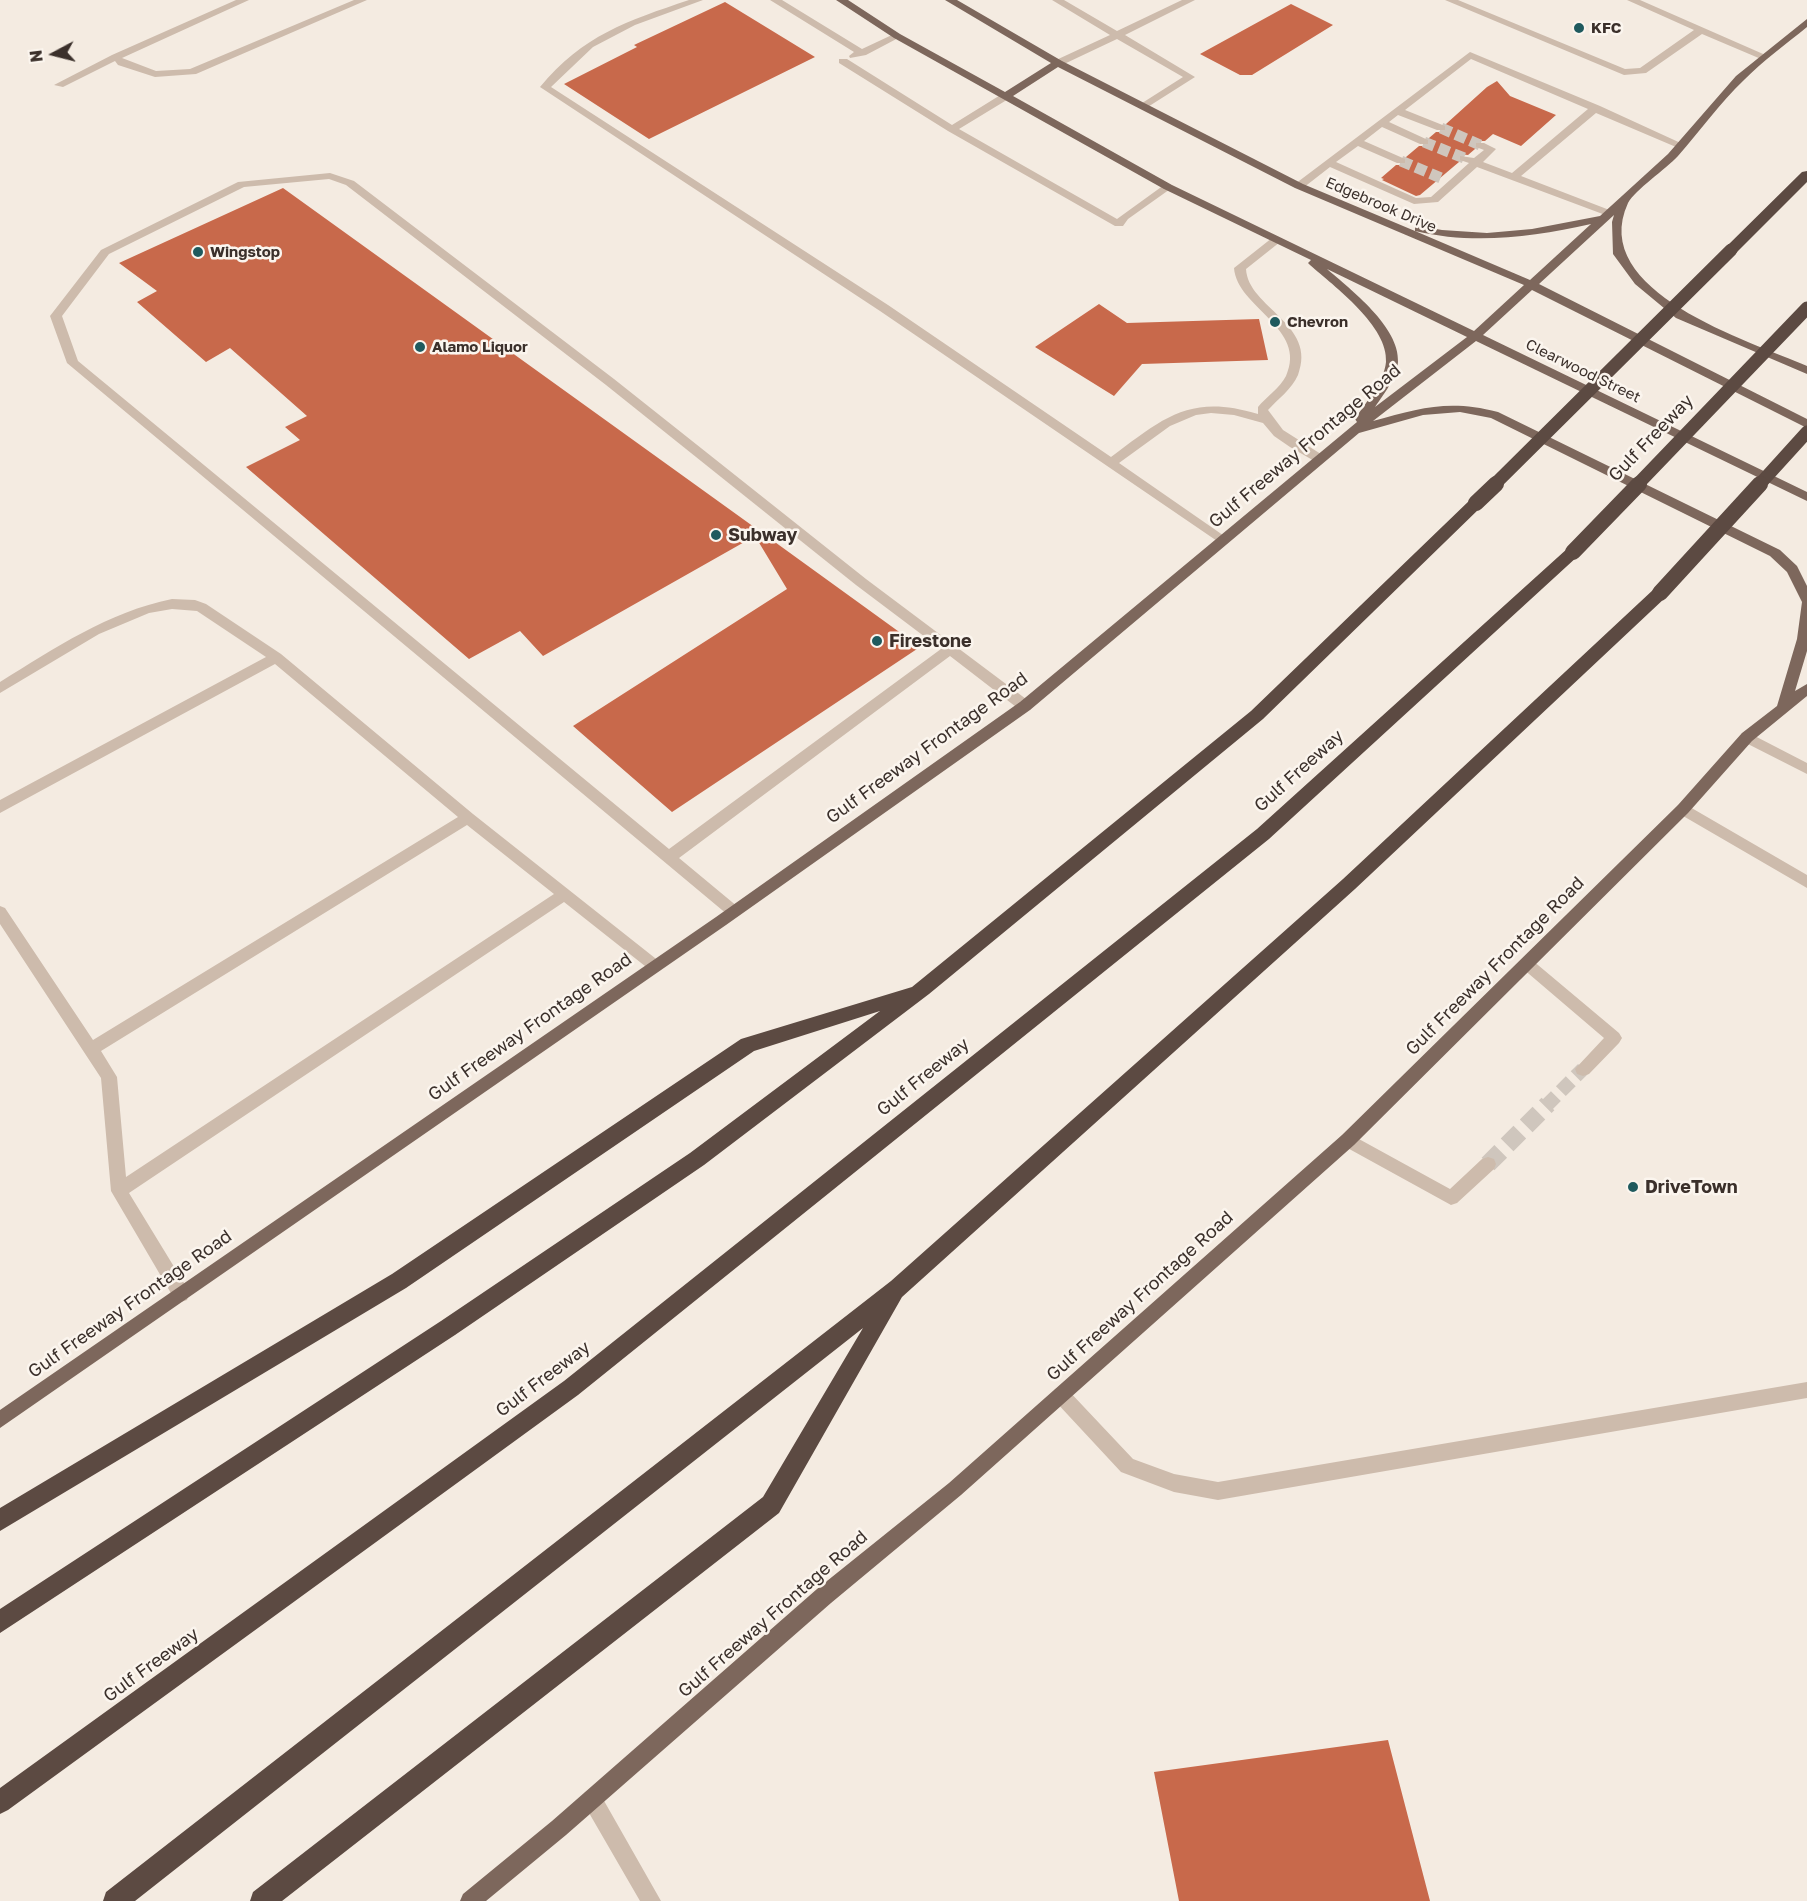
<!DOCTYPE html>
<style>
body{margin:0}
#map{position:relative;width:1807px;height:1901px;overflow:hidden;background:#f4ebe1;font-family:"Golos Text",sans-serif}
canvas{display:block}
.north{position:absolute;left:24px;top:24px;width:60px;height:60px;-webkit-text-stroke:4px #fbf5ee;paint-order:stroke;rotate:263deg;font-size:16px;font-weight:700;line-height:24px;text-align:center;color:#3b302b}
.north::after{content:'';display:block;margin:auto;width:21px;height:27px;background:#3b302b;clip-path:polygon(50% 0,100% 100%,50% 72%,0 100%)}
</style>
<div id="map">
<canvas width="1807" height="1901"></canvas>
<div class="north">N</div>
</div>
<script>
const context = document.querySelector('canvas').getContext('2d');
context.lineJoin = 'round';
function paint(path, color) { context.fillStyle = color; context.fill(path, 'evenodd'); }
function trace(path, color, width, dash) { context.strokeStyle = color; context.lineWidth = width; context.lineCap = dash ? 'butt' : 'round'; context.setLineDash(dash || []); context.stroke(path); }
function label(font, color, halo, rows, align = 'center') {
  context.font = font + ' "Golos Text",sans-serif'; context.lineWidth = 5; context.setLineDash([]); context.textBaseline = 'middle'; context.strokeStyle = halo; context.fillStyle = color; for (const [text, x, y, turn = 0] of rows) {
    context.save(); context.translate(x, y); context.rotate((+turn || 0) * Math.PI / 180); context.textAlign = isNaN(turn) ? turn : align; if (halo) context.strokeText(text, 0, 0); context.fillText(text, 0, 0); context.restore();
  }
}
paint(new Path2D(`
 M 725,2 L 815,57 L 649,139 L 564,84 L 637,47 L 634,45 Z
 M 1291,4 L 1333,25 L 1252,75 L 1240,75 L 1200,54 Z
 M 1497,81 L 1510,96 L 1556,115 L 1521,146 L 1493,134 L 1485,141 L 1474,141 L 1475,149 L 1468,155 L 1459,154 L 1459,162 L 1420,195 L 1416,196 L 1382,180 L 1384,179 L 1381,178 L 1396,165 L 1407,165 L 1406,157 L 1419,146 L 1430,146 L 1429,138 L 1436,132 L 1447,132 L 1446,124 L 1487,87 Z
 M 283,188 L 761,532 L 920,647 L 672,812 L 573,726 L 787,589 L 755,536 L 543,656 L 520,631 L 469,659 L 246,467 L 300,440 L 285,427 L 307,416 L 230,348 L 206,362 L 137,302 L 157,291 L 119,263 Z
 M 1099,304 L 1127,323 L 1259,319 L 1268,360 L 1142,364 L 1114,396 L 1035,347 Z
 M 1388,1740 L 1430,1901 L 1179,1901 L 1154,1772 Z`), '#c8694b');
trace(new Path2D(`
 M 1441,128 L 1480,145
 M 1424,142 L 1464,158
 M 1401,161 L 1441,178`), '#cfc6bd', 11, [11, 5]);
trace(new Path2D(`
 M 1546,1106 L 1583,1069`), '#cfc6bd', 14, [14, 7]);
trace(new Path2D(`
 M 1488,1164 L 1548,1104`), '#cfc6bd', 18, [18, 9]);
paint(new Path2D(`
 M 236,0 L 249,0 L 122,58 L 156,71 L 190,69 L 354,0 L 367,0 L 196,74 L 155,77 L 118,65 L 115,61 L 63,87 L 54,85 L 112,55 Z
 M 689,0 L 703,0 L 635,25 L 593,47 L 551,87 L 888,305 L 1111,457 C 1163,418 1190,393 1258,414 L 1258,407 C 1266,397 1280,388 1286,376 C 1308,328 1237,308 1234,268 L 1272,238 L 1280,238 L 1280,242 L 1246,269 C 1248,308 1318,324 1298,375 C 1292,389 1278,399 1268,410 L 1283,430 L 1324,456 L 1324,462 L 1316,462 L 1290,447 L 1274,436 L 1263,423 L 1234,415 L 1211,413 L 1196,415 L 1170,426 L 1119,463 L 1230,540 L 1224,544 L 1220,543 L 880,311 L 540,87 C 583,35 627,21 689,0 Z
 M 770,0 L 782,0 L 862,49 L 894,34 L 902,36 L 866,55 L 850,58 L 849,56 L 854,52 Z
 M 1052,0 L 1064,0 L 1117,31 L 1182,0 L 1195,0 L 1125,35 L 1195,77 L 1143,110 L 1138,107 L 1139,105 L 1183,77 L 1117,39 L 1062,65 L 1054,65 L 1054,61 L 1110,35 Z
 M 1445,0 L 1458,0 L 1625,69 L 1640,68 L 1694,30 L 1627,0 L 1640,0 L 1770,57 L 1761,59 L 1702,34 L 1646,73 L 1624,75 Z
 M 1470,52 L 1600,106 L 1685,145 L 1676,147 L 1596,113 L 1521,176 L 1612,211 L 1612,215 L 1608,216 L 1477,167 L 1438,202 L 1414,204 L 1330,167 L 1303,188 L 1295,188 L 1295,184 ZM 1471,59 L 1588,109 L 1512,173 L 1483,162 L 1496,149 L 1484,143 L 1476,143 L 1476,147 L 1484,150 L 1474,158 L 1460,156 L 1460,160 L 1469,163 L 1431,197 L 1416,198 L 1336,162 L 1358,146 L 1397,163 L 1405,163 L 1405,159 L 1364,141 L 1382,127 L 1420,144 L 1428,144 L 1428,140 L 1389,122 L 1398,115 L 1437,130 L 1445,130 L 1445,126 L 1405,110 Z
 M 839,59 L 847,59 L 952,125 L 1002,94 L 1010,94 L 1010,98 L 959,129 L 1117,219 L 1164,185 L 1168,184 L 1173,187 L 1128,219 L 1123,226 L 1115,226 L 948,131 L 839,63 Z
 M 330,173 L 354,181 L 614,379 L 866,579 L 1030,702 L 1032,706 L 1030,710 L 1020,710 L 950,656 L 679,858 L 738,907 L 740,911 L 738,915 L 728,915 L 67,363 L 50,316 L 101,250 L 238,182 ZM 329,179 L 346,185 L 606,385 L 856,585 L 941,649 L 669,849 L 78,361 L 62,316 L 109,254 L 244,187 Z
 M 172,599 L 195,600 L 206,604 L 281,654 L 473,814 L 660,962 L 663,966 L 660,970 L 655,972 L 650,970 L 564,902 L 129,1193 L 187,1288 L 189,1294 L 187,1300 L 181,1302 L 175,1300 L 111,1191 L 101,1078 L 0,924 L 0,906 L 5,908 L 93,1040 L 458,817 L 275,664 L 0,813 L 0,800 L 266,657 L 197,611 L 172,609 L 149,613 L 99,634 L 0,693 L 0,682 C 55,648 108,612 172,599 ZM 467,825 L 554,894 L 126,1177 L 117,1077 L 101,1051 Z
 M 1747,732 L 1807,763 L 1807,774 L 1742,741 L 1740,737 L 1742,733 Z
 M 1683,803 L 1807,875 L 1807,888 L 1678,813 L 1676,809 L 1678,805 Z
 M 1527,958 L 1532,960 L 1619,1033 L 1622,1038 L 1619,1043 L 1589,1074 L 1583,1076 L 1577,1074 L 1575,1069 L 1604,1038 L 1522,968 L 1519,964 L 1522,960 Z
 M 1348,1133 L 1450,1189 L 1482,1159 L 1488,1157 L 1494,1159 L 1496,1164 L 1494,1169 L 1457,1203 L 1451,1205 L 1342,1145 L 1340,1140 L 1342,1135 Z
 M 1807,1382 L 1807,1398 L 1218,1500 L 1174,1492 L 1121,1472 L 1055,1401 L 1052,1395 L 1055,1389 L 1061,1387 L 1067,1389 L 1133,1459 L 1174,1474 L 1218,1482 Z
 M 592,1789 L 599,1792 L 661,1901 L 640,1901 L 585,1806 L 582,1799 L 585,1792 Z`), '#cdbbac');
paint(new Path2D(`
 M 836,0 L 848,0 L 900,34 L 1005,92 L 1051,63 L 945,0 L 957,0 L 1062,61 L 1303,184 L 1415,231 L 1415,227 L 1419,226 L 1442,230 L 1487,233 L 1532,229 L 1600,216 L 1668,154 L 1736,76 L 1807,19 L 1807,27 C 1786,44 1763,61 1744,80 C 1720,103 1700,131 1678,156 C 1666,169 1635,190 1628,203 C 1587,292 1750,341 1807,366 L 1807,374 L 1676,318 L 1635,284 L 1613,254 L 1612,222 L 1614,215 L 1539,284 L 1807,419 L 1807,428 L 1532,290 L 1483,335 L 1807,492 L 1807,501 L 1476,341 L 1373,421 C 1420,408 1449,399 1498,412 L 1780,550 L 1797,566 L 1807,586 L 1807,651 L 1795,691 L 1807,684 L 1807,696 L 1752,741 L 1688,813 L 1354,1145 L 961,1495 L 831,1603 L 566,1835 L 486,1901 L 460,1901 L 463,1894 L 552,1821 L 817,1589 L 949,1483 L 1342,1135 L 1678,805 L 1742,733 L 1777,706 L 1797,639 L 1802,602 L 1787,572 L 1770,556 L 1491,418 L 1460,412 L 1423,415 L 1359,433 L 1030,710 L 726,925 L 0,1428 L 0,1410 L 716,917 L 1020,702 L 1357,422 L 1355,419 C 1366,402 1384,382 1386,362 C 1389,327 1334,286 1310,265 L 1308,263 L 1311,260 L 1164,189 L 894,38 ZM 1058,67 L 1295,188 L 1524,285 L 1474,331 L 1172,185 L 1013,96 ZM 1591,224 L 1530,280 L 1415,231 C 1474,245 1532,237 1591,224 ZM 1327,269 L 1467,337 L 1375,407 C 1384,394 1397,377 1398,362 C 1400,327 1350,289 1327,269 Z`), '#7d675c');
paint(new Path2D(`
 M 1807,171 L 1807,182 L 1736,253 L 1726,253 L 1724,250 L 1726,247 L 1802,172 Z
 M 1476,498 L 1481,499 L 1483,503 L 1481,507 L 1263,719 L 929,994 L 704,1165 L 455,1335 L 0,1633 L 0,1609 L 441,1321 L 690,1153 L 880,1011 L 754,1051 L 406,1288 L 0,1531 L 0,1508 L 392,1274 L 741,1039 L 912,987 L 1251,711 L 1471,499 Z
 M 1573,547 L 1578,548 L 1581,552 L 1578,556 L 1269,839 L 578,1395 L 8,1810 L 0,1814 L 0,1788 L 564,1381 L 1257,829 L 1568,548 Z
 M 1660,587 L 1666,589 L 1668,593 L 1666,597 L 1355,889 L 902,1297 L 779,1513 L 282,1901 L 250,1901 L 253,1892 L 763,1497 L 863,1328 L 135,1901 L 103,1901 L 106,1892 L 891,1281 L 1343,879 L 1654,589 Z`), '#5c4a42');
trace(new Path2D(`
 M 1494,485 L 1731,250
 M 1637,485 L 1807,308
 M 1759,485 L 1807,432`), '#5c4a42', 13);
trace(new Path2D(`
 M 1476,503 L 1496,484
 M 1573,552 L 1639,484
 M 1660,593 L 1760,484`), '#5c4a42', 16);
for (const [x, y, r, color] of [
 [1579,28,6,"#1f5a5e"],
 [198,252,6,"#1f5a5e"],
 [1275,322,6,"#1f5a5e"],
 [420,347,6,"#1f5a5e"],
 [716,535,6,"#1f5a5e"],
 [877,641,6,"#1f5a5e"],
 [1633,1187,6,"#1f5a5e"]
]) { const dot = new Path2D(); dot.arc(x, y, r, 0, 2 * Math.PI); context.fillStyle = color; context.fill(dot); trace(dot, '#fbf5ee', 2); }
label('bold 15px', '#3b302b', '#fbf5ee', [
 ["KFC",1591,28],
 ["Wingstop",210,252],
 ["Chevron",1287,322],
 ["Alamo Liquor",432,347]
], 'left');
label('15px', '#3b302b', '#fbf5ee', [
 ["Edgebrook Drive",1381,205,23],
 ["Clearwood Street",1583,371,26]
]);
label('18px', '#3b302b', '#fbf5ee', [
 ["Gulf Freeway",1651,438,-46],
 ["Gulf Freeway Frontage Road",1305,446,-40],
 ["Gulf Freeway Frontage Road",927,748,-36],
 ["Gulf Freeway",1299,771,-42],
 ["Gulf Freeway Frontage Road",1495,966,-45],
 ["Gulf Freeway Frontage Road",530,1027,-35],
 ["Gulf Freeway",923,1077,-39],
 ["Gulf Freeway Frontage Road",1140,1296,-42],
 ["Gulf Freeway Frontage Road",130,1304,-35],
 ["Gulf Freeway",543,1379,-37],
 ["Gulf Freeway Frontage Road",773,1614,-41],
 ["Gulf Freeway",151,1665,-36]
]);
label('bold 18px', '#3b302b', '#fbf5ee', [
 ["Subway",728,535],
 ["Firestone",889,641],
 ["DriveTown",1645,1187]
], 'left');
</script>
